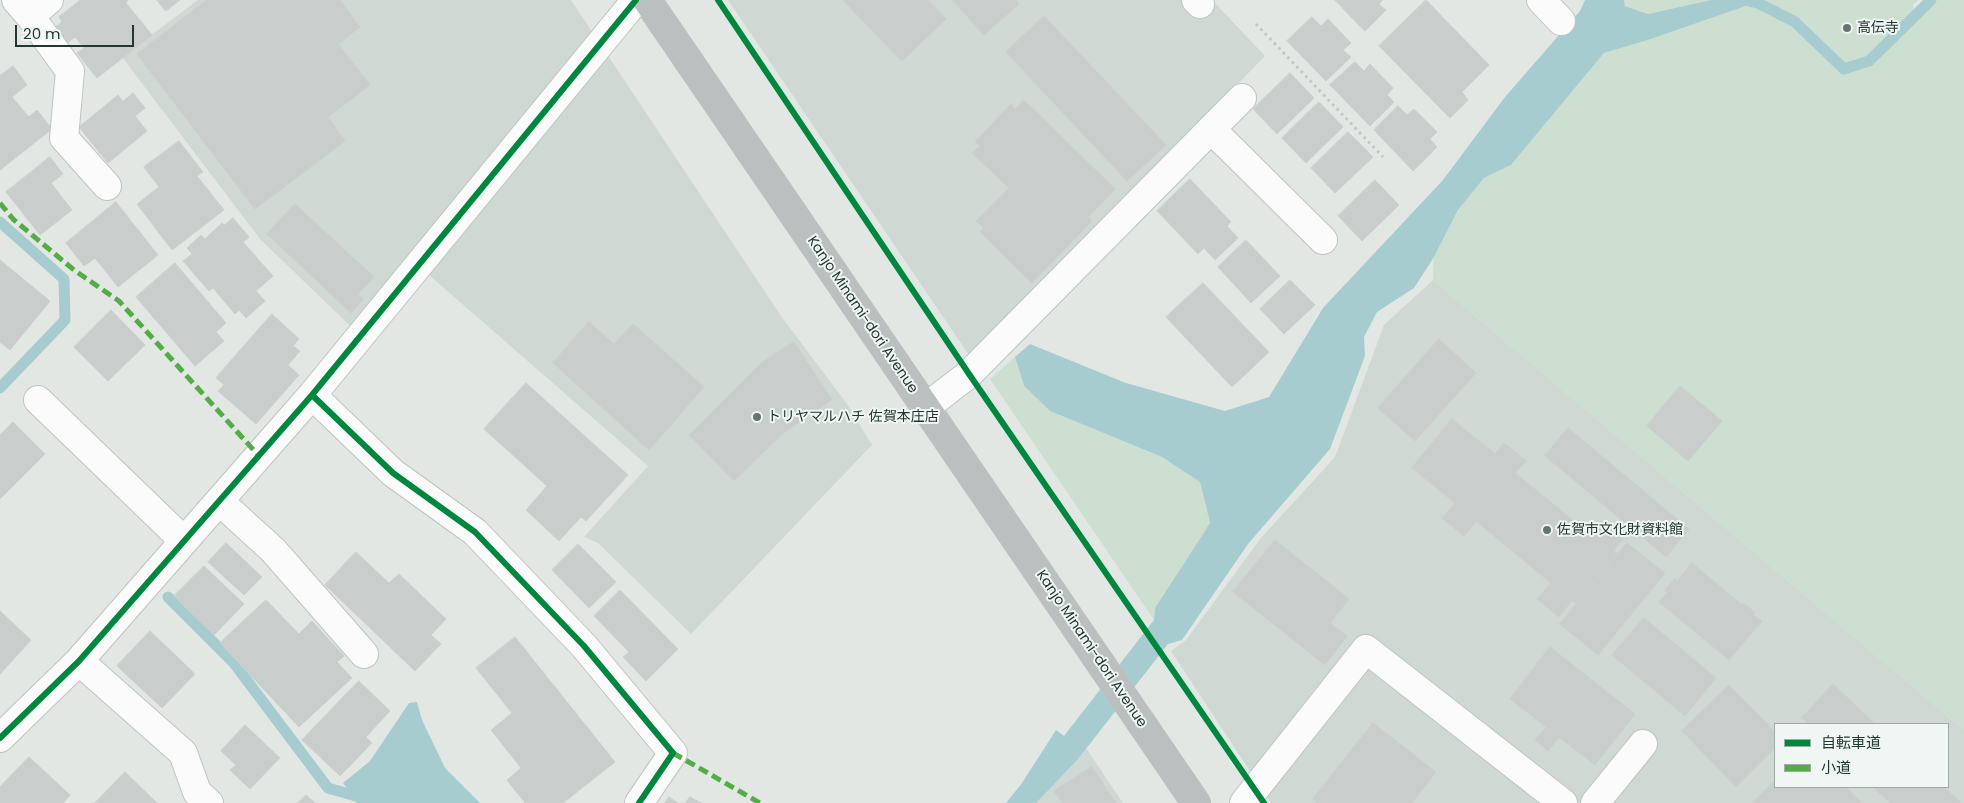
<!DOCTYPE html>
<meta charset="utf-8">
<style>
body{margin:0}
#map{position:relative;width:1964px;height:803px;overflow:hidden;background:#e2e7e4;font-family:Poppins,"Noto Sans JP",sans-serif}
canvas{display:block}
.legend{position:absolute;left:1774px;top:723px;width:175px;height:65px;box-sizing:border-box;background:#f0f6f3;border:1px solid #9eaaa5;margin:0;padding:6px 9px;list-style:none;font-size:15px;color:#233731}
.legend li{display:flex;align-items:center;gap:10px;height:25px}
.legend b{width:25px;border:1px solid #9eaaa5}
.scale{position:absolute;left:15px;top:25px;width:119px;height:22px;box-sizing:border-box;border:2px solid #233731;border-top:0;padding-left:6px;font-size:15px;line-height:18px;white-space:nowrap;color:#233731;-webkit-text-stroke:4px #f0f6f3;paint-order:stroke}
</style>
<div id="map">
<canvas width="1964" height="803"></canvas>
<ul class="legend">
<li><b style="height:6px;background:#00873e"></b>自転車道</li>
<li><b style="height:6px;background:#53ac45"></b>小道</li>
</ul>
<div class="scale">20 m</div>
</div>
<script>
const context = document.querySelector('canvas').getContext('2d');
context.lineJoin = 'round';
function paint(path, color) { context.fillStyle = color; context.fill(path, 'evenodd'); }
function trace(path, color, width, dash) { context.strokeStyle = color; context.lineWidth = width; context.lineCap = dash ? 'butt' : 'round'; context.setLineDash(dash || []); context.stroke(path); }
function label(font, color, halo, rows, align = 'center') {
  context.font = font + ' Poppins,"Noto Sans JP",sans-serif'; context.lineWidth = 4; context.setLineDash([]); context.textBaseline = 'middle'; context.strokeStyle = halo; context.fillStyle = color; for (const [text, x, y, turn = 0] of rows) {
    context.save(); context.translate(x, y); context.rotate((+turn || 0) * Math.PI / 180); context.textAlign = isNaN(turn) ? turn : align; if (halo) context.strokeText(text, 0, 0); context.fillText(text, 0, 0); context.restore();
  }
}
paint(new Path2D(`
 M 198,0 L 571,0 L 781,316 L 847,404 L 872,445 L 691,634 L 598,543 L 584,537 L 648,466 L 429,275 L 370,345 L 260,239 L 122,57 Z
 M 728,0 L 1212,0 L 1265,56 L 971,358 Z
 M 1433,280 L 1964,730 L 1964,803 L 1271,803 L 1171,651 L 1186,640 L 1260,539 L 1335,457 L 1384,325 ZM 1775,724 L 1948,724 L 1948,787 L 1775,787 Z
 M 1080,739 L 1123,803 L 1019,803 Z`), '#d0d8d4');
paint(new Path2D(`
 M 1624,0 L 1711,0 L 1648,14 L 1625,6 Z
 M 1760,0 L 1918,0 L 1913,5 L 1916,17 L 1933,0 L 1964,0 L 1964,730 L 1433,280 L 1434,257 L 1458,210 L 1484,178 L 1511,165 L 1604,53 L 1645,41 L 1746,6 L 1783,14 Z
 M 1015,357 L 1024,386 L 1050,411 L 1162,457 L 1200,482 L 1210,523 L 1155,608 L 1154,620 L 990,379 Z`), '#cddfd1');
paint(new Path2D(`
 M 1585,0 L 1624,0 L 1625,6 L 1648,14 L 1711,0 L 1760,0 L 1785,15 L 1746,6 L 1645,41 L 1604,53 L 1511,165 L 1484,178 L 1458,210 L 1434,257 L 1414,288 L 1377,312 L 1364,337 L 1365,356 L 1330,449 L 1248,544 L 1182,640 L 1168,644 L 1078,759 L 1036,803 L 1006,803 L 1022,783 L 1056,730 L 1064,736 L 1154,620 L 1155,608 L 1210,523 L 1200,482 L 1162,457 L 1050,411 L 1024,386 L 1015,357 L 1030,344 L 1126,383 L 1225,411 L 1269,397 L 1323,308 L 1443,180 L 1505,97 L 1580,11 Z
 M 417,702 L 422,720 L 445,768 L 480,803 L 357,803 L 343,783 L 370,761 L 409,703 Z`), '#a7ccd0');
trace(new Path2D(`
 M 1762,5 L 1795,22 L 1844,69 L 1869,61 L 1931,0
 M 0,222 L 64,279 L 65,320 L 0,388
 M 168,597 L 233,662 L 328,788 L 380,803`), '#a7ccd0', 11);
const building = new Path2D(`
 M 81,0 L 128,0 L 126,3 L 152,35 L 97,78 L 77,53 L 84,48 L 75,37 L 66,44 L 53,29 L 62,22 L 59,17 Z
 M 157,0 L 180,0 L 166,11 Z
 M 207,0 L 340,0 L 360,27 L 338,44 L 370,85 L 328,117 L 345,141 L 255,209 L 137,54 Z
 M 843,0 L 928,0 L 946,19 L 902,61 Z
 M 953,0 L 1016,0 L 1019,4 L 984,35 Z
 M 1335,0 L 1383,0 L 1379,4 L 1386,10 L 1365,31 Z
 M 1426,0 L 1489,65 L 1462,92 L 1468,100 L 1450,118 L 1379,46 Z
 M 1044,16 L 1166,145 L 1127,181 L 1006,52 Z
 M 1312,17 L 1321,26 L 1328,19 L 1351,43 L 1343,50 L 1351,57 L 1326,81 L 1287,41 Z
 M 1355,62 L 1364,71 L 1370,64 L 1393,88 L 1387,95 L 1394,102 L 1370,126 L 1330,85 Z
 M 13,66 L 27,85 L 12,97 L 29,117 L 37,110 L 52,129 L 0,170 L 0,76 Z
 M 1290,73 L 1314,98 L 1277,134 L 1253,109 Z
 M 133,93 L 145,108 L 135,116 L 147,131 L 108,163 L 79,127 L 118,95 L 123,101 Z
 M 1024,100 L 1115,189 L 1088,217 L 1092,221 L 1032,283 L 980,232 L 984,228 L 976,221 L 1009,188 L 972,153 L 980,146 L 975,142 L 1011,104 L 1015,109 Z
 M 1319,102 L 1343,127 L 1306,163 L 1282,138 Z
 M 1398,106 L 1407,115 L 1414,109 L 1437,132 L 1430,139 L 1437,147 L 1413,171 L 1374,130 Z
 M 1348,132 L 1373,157 L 1335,193 L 1311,168 Z
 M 179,141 L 203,172 L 197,176 L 224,210 L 172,250 L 137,204 L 159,187 L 144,167 Z
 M 50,157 L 63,174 L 51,183 L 72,210 L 40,235 L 6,192 Z
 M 1190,179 L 1231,222 L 1227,226 L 1238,238 L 1215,260 L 1204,248 L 1198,254 L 1157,211 Z
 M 1375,180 L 1399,205 L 1362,241 L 1338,216 Z
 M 116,202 L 158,255 L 118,287 L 95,258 L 84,266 L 66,243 Z
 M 295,204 L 374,277 L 358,294 L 363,299 L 351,313 L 267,234 Z
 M 233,218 L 249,237 L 243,242 L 273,276 L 256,291 L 265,301 L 246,318 L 239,310 L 235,314 L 213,288 L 209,291 L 183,261 L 192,254 L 187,248 L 201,235 L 205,239 L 222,223 L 224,225 Z
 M 1246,240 L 1280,276 L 1251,303 L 1218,267 Z
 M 0,260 L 50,301 L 10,350 L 0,342 Z
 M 175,263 L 226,323 L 216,332 L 224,341 L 195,366 L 136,297 Z
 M 1290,280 L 1315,305 L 1284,334 L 1260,309 Z
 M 1203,283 L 1269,352 L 1232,387 L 1166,317 Z
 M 111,310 L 145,345 L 108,381 L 74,347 Z
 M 272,314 L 299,339 L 293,346 L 300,351 L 288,365 L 299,375 L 256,424 L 218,391 L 224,385 L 216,378 Z
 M 589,322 L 614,344 L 633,324 L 704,387 L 649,450 L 553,363 Z
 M 1439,339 L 1476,373 L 1415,441 L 1378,408 Z
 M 794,342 L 832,400 L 782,434 L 734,481 L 689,435 L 761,363 Z
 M 526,383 L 628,475 L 586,521 L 581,517 L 559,541 L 526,510 L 547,486 L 484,429 Z
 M 1680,386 L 1722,421 L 1688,461 L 1647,426 Z
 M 1452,419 L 1495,454 L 1504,443 L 1526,461 L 1515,473 L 1590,534 L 1601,521 L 1623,539 L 1614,550 L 1617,553 L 1576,603 L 1572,600 L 1559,617 L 1537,599 L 1551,583 L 1476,521 L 1464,536 L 1442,518 L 1455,503 L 1412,468 Z
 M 13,422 L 45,454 L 0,499 L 0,435 Z
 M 1568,428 L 1689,529 L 1666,557 L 1545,456 Z
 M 1275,540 L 1349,599 L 1330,623 L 1347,636 L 1325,665 L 1233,592 Z
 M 226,543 L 262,577 L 244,595 L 208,562 Z
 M 1627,543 L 1665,573 L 1598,655 L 1560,624 Z
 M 578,544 L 616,582 L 589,608 L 552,570 Z
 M 356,552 L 389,583 L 399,574 L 446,619 L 431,635 L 441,644 L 415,671 L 325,585 Z
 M 1692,563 L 1742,605 L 1744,603 L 1755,613 L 1753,615 L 1762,621 L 1729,660 L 1659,602 L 1667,593 L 1665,590 L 1675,578 L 1677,581 Z
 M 204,566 L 244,604 L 214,635 L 174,596 Z
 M 620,590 L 678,649 L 646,681 L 623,657 L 629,652 L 594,616 Z
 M 266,600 L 299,634 L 312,621 L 344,656 L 337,662 L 352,678 L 299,727 L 220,643 Z
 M 0,611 L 31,640 L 0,674 Z
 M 1644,618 L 1716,678 L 1685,716 L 1612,655 Z
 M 150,631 L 195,674 L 162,708 L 117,666 Z
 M 515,637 L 615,762 L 563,803 L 525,803 L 507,780 L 521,768 L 491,730 L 512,713 L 476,668 Z
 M 1550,647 L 1635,714 L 1595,765 L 1559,737 L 1548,751 L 1535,740 L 1546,727 L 1510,699 Z
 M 359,681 L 390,711 L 366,737 L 372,743 L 340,776 L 302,740 Z
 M 1833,684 L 1875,724 L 1809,724 L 1802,718 Z
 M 1729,685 L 1775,732 L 1775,748 L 1736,787 L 1682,731 Z
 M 1373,723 L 1436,772 L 1412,803 L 1318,803 L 1313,799 Z
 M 245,725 L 280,758 L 250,789 L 230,770 L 236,765 L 221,751 Z
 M 29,757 L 70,795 L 63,803 L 0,803 L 0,787 Z
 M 1092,767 L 1116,803 L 1062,803 L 1054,791 Z
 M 125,772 L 157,803 L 95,803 Z
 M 1775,780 L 1775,787 L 1846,787 L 1862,803 L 1753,803 Z
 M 1876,787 L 1944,787 L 1961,803 L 1890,803 L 1874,788 Z
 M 306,795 L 315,803 L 298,803 Z
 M 669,797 L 678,803 L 665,803 Z
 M 690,797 L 701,803 L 686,803 Z`);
paint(building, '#c9cecc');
trace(building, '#cbcfcd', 1);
const minor = new Path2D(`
 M 16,0 L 30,16 L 49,0
 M 1196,0 L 1200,4
 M 1541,0 L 1561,21
 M 30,16 L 70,71 L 64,138 L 107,186
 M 1211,129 L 1323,240
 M 312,395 L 393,473 L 475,532 L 584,646 L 673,753 L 639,803
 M 38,400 L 184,541
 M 925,408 L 969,374 L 1242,98
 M 219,501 L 273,550 L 364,654
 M 79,661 L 183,753 L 197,792 L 209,803
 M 0,738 L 79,661 L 312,395 L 636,0
 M 1244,803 L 1366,649 L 1563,803
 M 1595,803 L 1643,744`);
const highway = new Path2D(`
 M 647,0 L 1196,803`);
trace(minor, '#bfc4c1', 30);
trace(highway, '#bcc3c1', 30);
trace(new Path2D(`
 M 1256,24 L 1383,157`), '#c0c7c4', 3, [2.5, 4]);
trace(minor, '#fbfbfb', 28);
trace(highway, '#bac0bf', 28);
trace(new Path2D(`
 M 0,203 L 13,219 L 74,270 L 119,301 L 259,456
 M 673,753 L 760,803`), '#53ac45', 5, [10, 5]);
trace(new Path2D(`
 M 718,0 L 969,374 L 1264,803
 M 312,395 L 393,473 L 475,532 L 584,646 L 673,753 L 639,803
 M 0,738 L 79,661 L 312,395 L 636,0`), '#00873e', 6);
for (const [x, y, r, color] of [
 [1847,28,5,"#667570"],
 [757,417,5,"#667570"],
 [1547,530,5,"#667570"]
]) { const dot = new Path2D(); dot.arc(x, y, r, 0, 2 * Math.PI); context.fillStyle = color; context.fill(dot); trace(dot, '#f0f6f3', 2); }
label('14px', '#233731', '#f0f6f3', [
 ["高伝寺",1857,28],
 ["トリヤマルハチ 佐賀本庄店",767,417],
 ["佐賀市文化財資料館",1557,530]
], 'left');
label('14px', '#233731', '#f0f6f3', [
 ["Kanjo Minami-dori Avenue",862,315,56],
 ["Kanjo Minami-dori Avenue",1091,649,56]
]);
</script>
